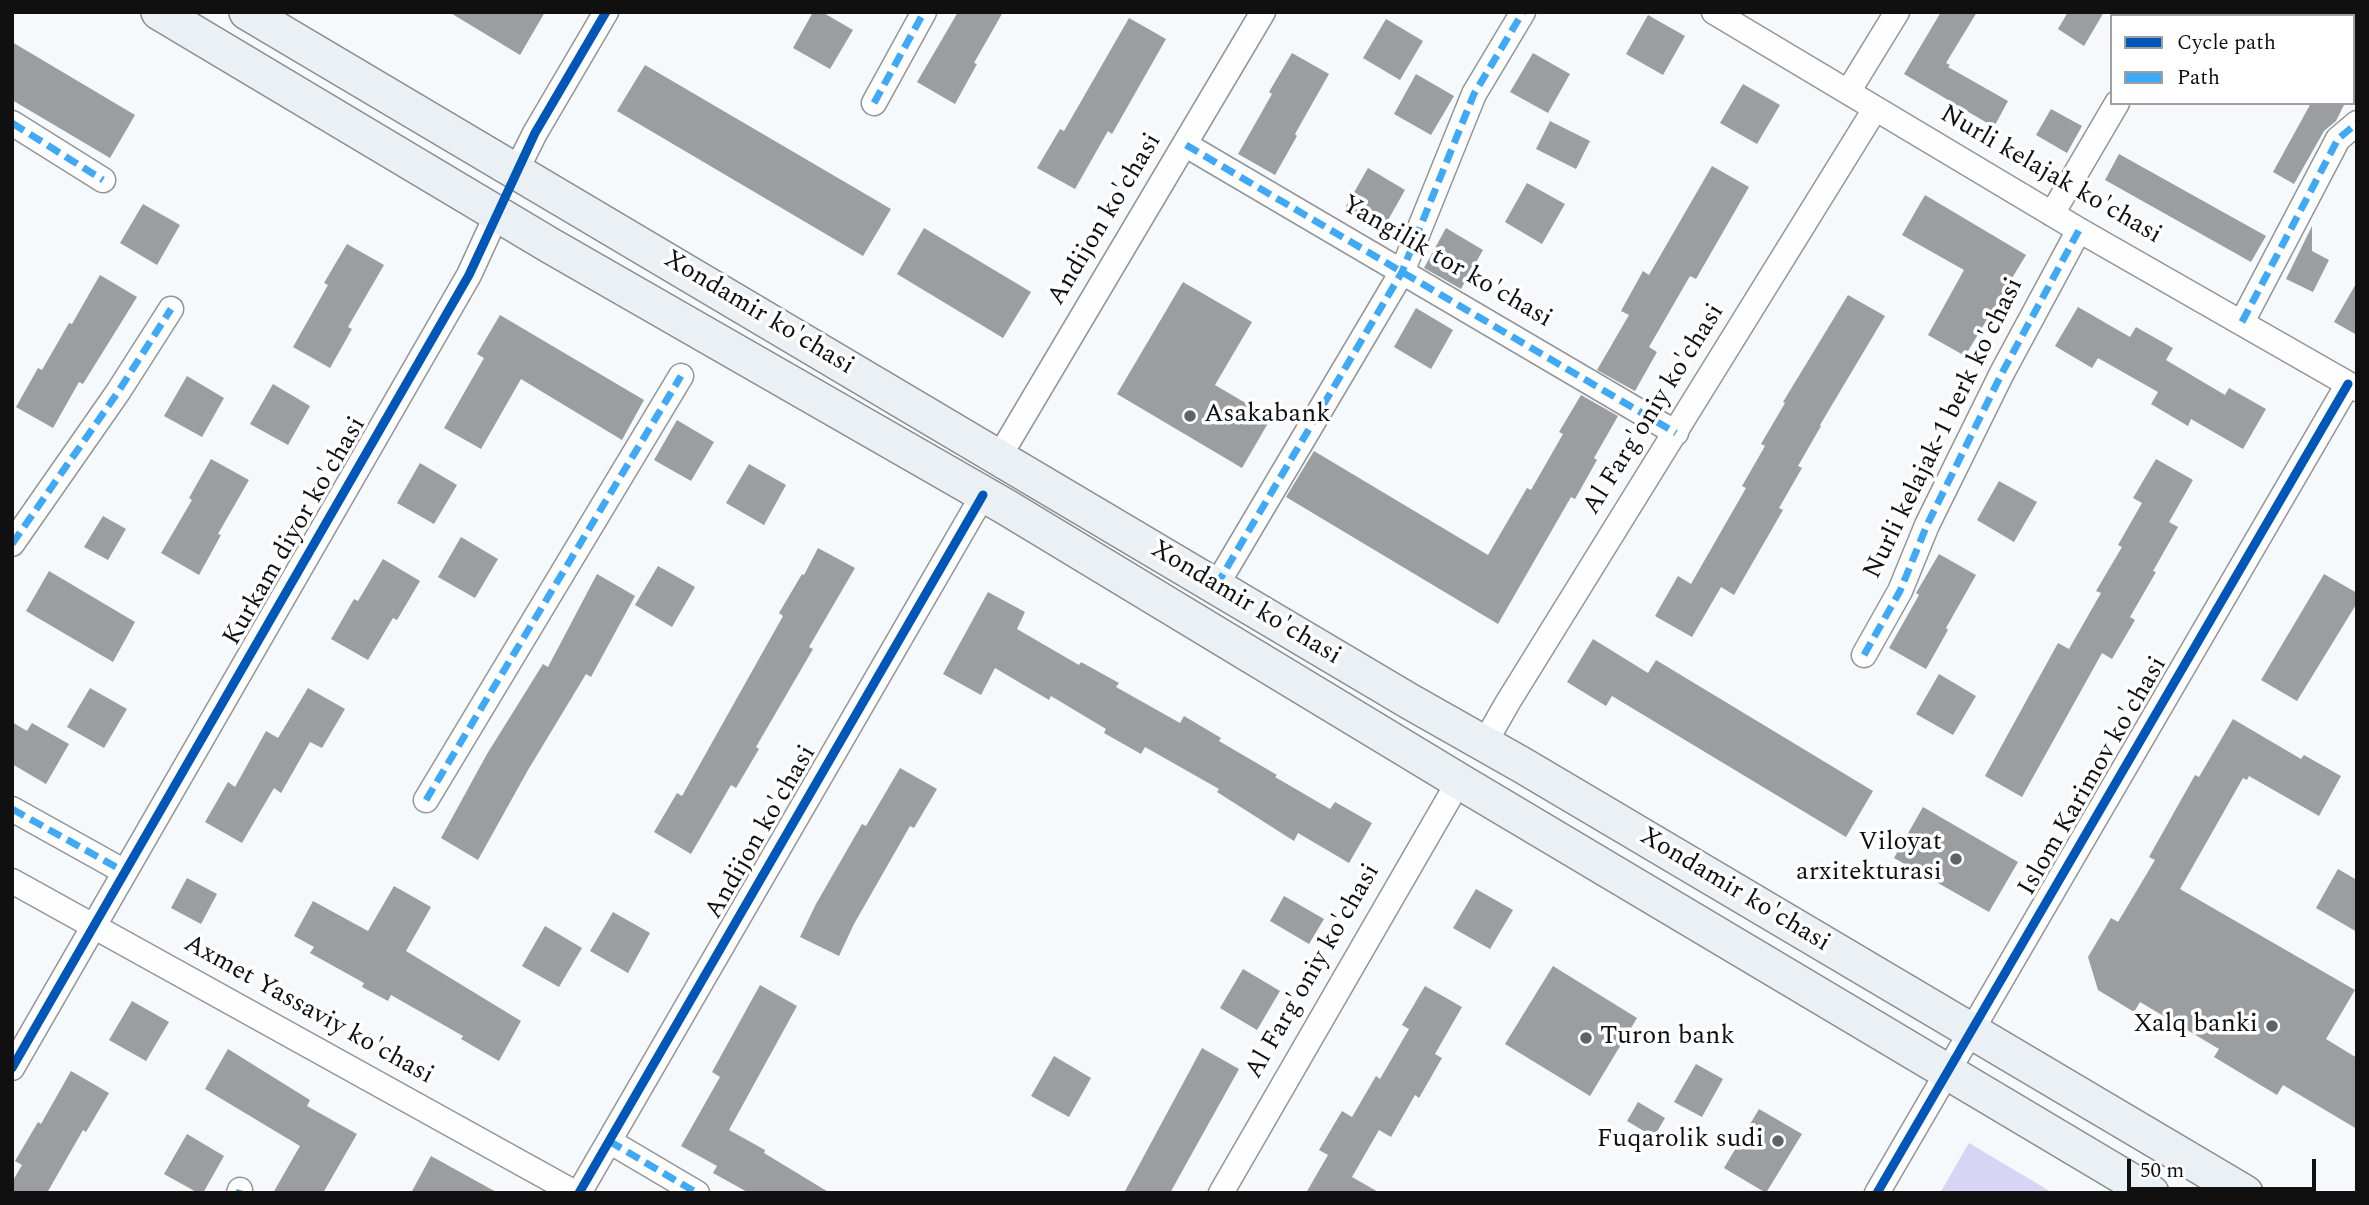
<!DOCTYPE html>
<style>
body{margin:0}
#map{position:relative;width:2369px;height:1205px;overflow:hidden;background:#f5f9fc;font-family:Spectral,serif}
canvas{display:block}
.frame{position:absolute;inset:0;border:14px solid #101010;pointer-events:none}
.legend{position:absolute;left:2110px;top:14px;width:245px;height:91px;box-sizing:border-box;background:#fff;border:2px solid #9f9f9f;margin:0;padding:9px 12px;list-style:none;font-size:21px;color:#101010}
.legend li{display:flex;align-items:center;gap:14px;height:35px}
.legend b{width:35px;border:2px solid #9f9f9f}
.scale{position:absolute;left:2127px;top:1159px;width:189px;height:32px;box-sizing:border-box;border:4px solid #101010;border-top:0;padding-left:9px;font-size:21px;line-height:24px;white-space:nowrap;color:#101010;-webkit-text-stroke:5px #fff;paint-order:stroke}
</style>
<div id="map">
<canvas width="2369" height="1205"></canvas>
<div class="frame"></div>
<ul class="legend">
<li><b style="height:9px;background:#0057b8"></b>Cycle path</li>
<li><b style="height:9px;background:#3fa9f5"></b>Path</li>
</ul>
<div class="scale">50 m</div>
</div>
<script>
const context = document.querySelector('canvas').getContext('2d');
context.lineJoin = 'round';
function paint(path, color) { context.fillStyle = color; context.fill(path, 'evenodd'); }
function trace(path, color, width, dash) { context.strokeStyle = color; context.lineWidth = width; context.lineCap = dash ? 'butt' : 'round'; context.setLineDash(dash || []); context.stroke(path); }
function label(font, color, halo, rows, align = 'center') {
  context.font = font + ' Spectral,serif'; context.lineWidth = 7; context.setLineDash([]); context.textBaseline = 'middle'; context.strokeStyle = halo; context.fillStyle = color; for (const [text, x, y, turn = 0] of rows) {
    context.save(); context.translate(x, y); context.rotate((+turn || 0) * Math.PI / 180); context.textAlign = isNaN(turn) ? turn : align; if (halo) context.strokeText(text, 0, 0); context.fillText(text, 0, 0); context.restore();
  }
}
paint(new Path2D(`
 M 1969,1143 L 2053,1193 L 2054,1193 L 1940,1193 Z`), '#d7d5f4');
paint(new Path2D(`
 M 449,12 L 545,12 L 520,55 Z
 M 813,12 L 822,12 L 853,30 L 830,69 L 793,48 Z
 M 958,12 L 1003,12 L 974,63 L 977,64 L 955,104 L 917,82 Z
 M 1941,12 L 1977,12 L 1946,63 L 1950,65 L 1948,67 L 2008,101 L 1994,127 L 1904,74 Z
 M 2068,12 L 2104,12 L 2084,46 L 2058,29 Z
 M 1648,15 L 1685,36 L 1663,75 L 1626,54 Z
 M 1129,18 L 1166,39 L 1112,134 L 1108,131 L 1075,189 L 1037,168 L 1060,129 L 1064,131 Z
 M 1386,19 L 1423,41 L 1400,80 L 1363,58 Z
 M 12,42 L 135,115 L 110,158 L 12,100 Z
 M 1292,53 L 1329,74 L 1295,134 L 1297,136 L 1275,175 L 1238,154 L 1272,94 L 1269,92 Z
 M 1533,53 L 1570,74 L 1548,113 L 1510,92 Z
 M 645,65 L 891,209 L 863,256 L 617,111 Z
 M 1416,74 L 1454,96 L 1431,135 L 1394,114 Z
 M 1743,84 L 1780,105 L 1757,144 L 1720,123 Z
 M 2311,103 L 2345,103 L 2336,121 L 2324,131 L 2294,184 L 2273,172 Z
 M 2051,109 L 2082,126 L 2067,153 L 2036,135 Z
 M 1550,121 L 1590,141 L 1576,169 L 1536,149 Z
 M 2119,154 L 2266,236 L 2251,262 L 2105,180 Z
 M 1712,166 L 1749,187 L 1696,279 L 1690,276 L 1649,347 L 1657,352 L 1635,391 L 1633,390 L 1597,370 L 1629,315 L 1621,311 L 1643,271 L 1649,275 Z
 M 1368,168 L 1405,190 L 1383,229 L 1345,208 Z
 M 1527,183 L 1565,204 L 1542,244 L 1505,222 Z
 M 1925,195 L 2026,255 L 1965,356 L 1928,335 L 1964,270 L 1902,235 Z
 M 143,204 L 180,225 L 157,265 L 120,243 Z
 M 2312,226 L 2312,251 L 2329,260 L 2313,292 L 2286,279 Z
 M 924,228 L 1031,292 L 1003,338 L 897,274 Z
 M 1446,228 L 1483,250 L 1461,289 L 1424,268 Z
 M 347,244 L 384,265 L 348,327 L 352,329 L 330,368 L 293,347 L 328,285 L 324,283 Z
 M 100,275 L 137,297 L 83,384 L 79,382 L 53,428 L 16,407 L 38,368 L 42,370 L 69,323 L 72,324 Z
 M 1183,282 L 1252,322 L 1215,385 L 1271,418 L 1242,468 L 1117,394 Z
 M 2357,282 L 2357,335 L 2334,322 Z
 M 1848,295 L 1885,316 L 1820,425 L 1821,426 L 1798,466 L 1802,468 L 1779,508 L 1783,510 L 1734,595 L 1721,587 L 1692,637 L 1655,616 L 1678,576 L 1691,584 L 1746,488 L 1742,486 L 1765,446 L 1761,444 L 1785,403 L 1783,402 Z
 M 2078,307 L 2130,337 L 2136,327 L 2173,348 L 2166,360 L 2225,395 L 2229,388 L 2266,409 L 2243,449 L 2191,419 L 2188,426 L 2151,404 L 2158,392 L 2098,358 L 2092,368 L 2055,346 Z
 M 1416,308 L 1453,330 L 1431,369 L 1394,347 Z
 M 500,315 L 644,400 L 622,440 L 521,379 L 481,449 L 444,428 L 484,358 L 477,354 Z
 M 187,376 L 224,398 L 202,437 L 164,416 Z
 M 273,384 L 310,406 L 288,445 L 250,424 Z
 M 1581,395 L 1618,416 L 1594,458 L 1597,460 L 1575,499 L 1571,497 L 1498,624 L 1286,497 L 1314,451 L 1488,555 L 1527,488 L 1531,490 L 1563,434 L 1559,432 Z
 M 677,420 L 714,442 L 691,481 L 654,460 Z
 M 211,459 L 249,480 L 218,534 L 221,535 L 199,575 L 161,553 L 192,500 L 189,498 Z
 M 2156,459 L 2193,480 L 2169,522 L 2178,527 L 2153,571 L 2156,572 L 2130,617 L 2135,620 L 2112,659 L 2102,653 L 2022,797 L 1985,776 L 2058,643 L 2069,649 L 2101,593 L 2096,591 L 2122,547 L 2118,545 L 2142,503 L 2133,498 Z
 M 420,463 L 457,485 L 434,524 L 397,503 Z
 M 749,464 L 786,485 L 764,525 L 726,503 Z
 M 1999,481 L 2037,502 L 2014,542 L 1977,520 Z
 M 103,516 L 126,529 L 108,560 L 84,547 Z
 M 461,537 L 498,559 L 475,598 L 438,577 Z
 M 818,548 L 855,568 L 809,647 L 813,649 L 756,747 L 759,749 L 736,788 L 731,785 L 691,854 L 654,832 L 677,793 L 682,796 L 783,616 L 779,613 L 802,574 L 804,575 Z
 M 1939,554 L 1976,575 L 1946,628 L 1948,630 L 1926,669 L 1889,648 L 1919,595 L 1916,593 Z
 M 383,559 L 420,581 L 397,620 L 393,618 L 368,660 L 331,639 L 354,599 L 358,601 Z
 M 658,566 L 695,587 L 672,627 L 635,605 Z
 M 49,571 L 135,622 L 113,662 L 26,611 Z
 M 597,574 L 635,596 L 591,677 L 586,674 L 528,770 L 478,860 L 441,838 L 487,754 L 543,664 L 548,667 Z
 M 2324,574 L 2357,593 L 2357,603 L 2297,701 L 2261,680 Z
 M 988,592 L 1025,612 L 1017,629 L 1079,665 L 1081,662 L 1119,683 L 1116,687 L 1180,723 L 1184,716 L 1221,738 L 1219,741 L 1277,775 L 1275,777 L 1330,809 L 1335,802 L 1372,823 L 1349,863 L 1298,833 L 1294,841 L 1217,792 L 1219,789 L 1145,747 L 1141,754 L 1104,733 L 1106,729 L 1051,696 L 1049,700 L 995,668 L 981,695 L 943,674 Z
 M 1593,639 L 1648,673 L 1656,660 L 1873,791 L 1846,837 L 1612,696 L 1606,706 L 1567,682 Z
 M 1939,674 L 1976,696 L 1953,735 L 1916,714 Z
 M 90,688 L 127,709 L 104,748 L 67,727 Z
 M 308,688 L 345,709 L 322,748 L 310,742 L 281,793 L 274,788 L 242,843 L 205,822 L 228,782 L 235,787 L 266,731 L 278,738 Z
 M 2233,719 L 2301,759 L 2304,755 L 2341,776 L 2319,816 L 2249,776 L 2247,780 L 2243,778 L 2180,889 L 2355,990 L 2326,1039 L 2357,1058 L 2357,1129 L 2283,1085 L 2277,1095 L 2214,1057 L 2219,1049 L 2140,1002 L 2134,1012 L 2098,990 L 2088,957 L 2111,918 L 2118,922 L 2155,860 L 2149,857 L 2195,775 L 2199,777 Z
 M 12,722 L 27,731 L 32,723 L 69,744 L 46,784 L 12,764 Z
 M 900,768 L 937,789 L 914,828 L 910,826 L 854,924 L 839,956 L 800,937 L 816,904 L 862,824 L 866,826 Z
 M 1923,807 L 2018,862 L 1989,912 L 1894,858 Z
 M 2338,869 L 2357,880 L 2357,932 L 2316,908 Z
 M 187,878 L 217,894 L 201,924 L 171,908 Z
 M 394,886 L 431,907 L 406,951 L 521,1021 L 499,1061 L 461,1039 L 463,1036 L 391,995 L 388,1001 L 362,987 L 364,983 L 310,953 L 314,947 L 294,936 L 313,901 L 368,931 Z
 M 1476,889 L 1513,910 L 1490,949 L 1453,928 Z
 M 1284,896 L 1324,919 L 1309,944 L 1270,921 Z
 M 613,912 L 650,933 L 628,973 L 590,951 Z
 M 545,926 L 582,948 L 559,987 L 522,966 Z
 M 1553,966 L 1637,1018 L 1590,1096 L 1505,1044 Z
 M 1243,969 L 1280,991 L 1257,1030 L 1220,1008 Z
 M 760,985 L 797,1006 L 729,1130 L 765,1150 L 764,1153 L 830,1193 L 749,1193 L 713,1173 L 717,1166 L 681,1146 L 720,1077 L 712,1072 Z
 M 1425,986 L 1462,1007 L 1435,1054 L 1442,1058 L 1419,1098 L 1415,1095 L 1391,1137 L 1379,1130 L 1352,1177 L 1380,1193 L 1306,1193 L 1328,1155 L 1319,1150 L 1342,1111 L 1352,1117 L 1376,1076 L 1380,1079 L 1409,1029 L 1402,1025 Z
 M 132,1001 L 169,1022 L 146,1061 L 109,1040 Z
 M 1202,1048 L 1239,1069 L 1170,1193 L 1124,1193 Z
 M 228,1049 L 310,1100 L 307,1106 L 357,1134 L 323,1193 L 273,1193 L 300,1146 L 205,1089 Z
 M 1054,1056 L 1091,1078 L 1069,1117 L 1031,1096 Z
 M 1696,1064 L 1723,1079 L 1702,1117 L 1674,1102 Z
 M 71,1071 L 109,1093 L 86,1132 L 83,1130 L 47,1193 L 12,1193 L 12,1182 L 22,1165 L 15,1161 L 38,1122 L 41,1124 Z
 M 1638,1102 L 1665,1118 L 1654,1137 L 1627,1121 Z
 M 1759,1109 L 1802,1134 L 1766,1193 L 1724,1168 Z
 M 187,1134 L 224,1156 L 203,1193 L 198,1193 L 164,1174 Z
 M 431,1156 L 498,1193 L 411,1193 Z`), '#9a9ea0');
const street = new Path2D(`
 M 1714,12 L 2079,230 L 2357,389
 M 2170,16 L 2172,12
 M 1848,92 L 1897,12
 M 874,103 L 924,12
 M 12,123 L 103,180
 M 1186,145 L 1676,433
 M 516,171 L 535,133 L 606,12
 M 2052,214 L 2117,103
 M 2242,322 L 2338,139 L 2357,123
 M 999,457 L 1263,12
 M 12,544 L 118,392 L 171,309
 M 1216,586 L 1402,272 L 1474,94 L 1523,12
 M 1864,655 L 1900,591 L 1927,525 L 2002,373 L 2079,230
 M 1484,744 L 1508,702 L 1875,109
 M 426,800 L 681,376
 M 12,809 L 125,872
 M 12,881 L 575,1193
 M 12,1068 L 469,275 L 497,214
 M 609,1141 L 697,1193
 M 239,1193 L 240,1190
 M 579,1193 L 983,495
 M 1221,1193 L 1459,781
 M 1877,1193 L 2348,384`);
const secondary = new Path2D(`
 M 159,12 L 551,246 L 1006,507 L 1459,781 L 2151,1193
 M 247,12 L 1409,701 L 1522,765 L 2245,1193`);
trace(street, '#939596', 27);
trace(secondary, '#8a8c8d', 38);
trace(street, '#fefeff', 24);
trace(secondary, '#ebf0f5', 35);
trace(new Path2D(`
 M 874,103 L 924,12
 M 12,123 L 103,180
 M 1186,145 L 1676,433
 M 2242,322 L 2338,139 L 2357,123
 M 12,544 L 118,392 L 171,309
 M 1216,586 L 1402,272 L 1474,94 L 1523,12
 M 1864,655 L 1900,591 L 1927,525 L 2002,373 L 2079,230
 M 426,800 L 681,376
 M 12,809 L 125,872
 M 609,1141 L 697,1193
 M 239,1193 L 240,1190`), '#3fa9f5', 7, [14, 7]);
trace(new Path2D(`
 M 12,1068 L 469,275 L 535,133 L 606,12
 M 579,1193 L 983,495
 M 1877,1193 L 2348,384`), '#0057b8', 9);
for (const [x, y, r, color] of [
 [1190,416,7,"#606263"],
 [1956,859,7,"#606263"],
 [2272,1026,7,"#606263"],
 [1586,1038,7,"#606263"],
 [1778,1141,7,"#606263"]
]) { const dot = new Path2D(); dot.arc(x, y, r, 0, 2 * Math.PI); context.fillStyle = color; context.fill(dot); trace(dot, '#fff', 2.5); }
label('26px', '#101010', '#fff', [
 ["Nurli kelajak ko'chasi",2050,176,30],
 ["Andijon ko'chasi",1106,220,-59],
 ["Yangilik tor ko'chasi",1446,263,30],
 ["Xondamir ko'chasi",758,314,31],
 ["Al Farg'oniy ko'chasi",1655,410,-58],
 ["Nurli kelajak-1 berk ko'chasi",1945,429,-64],
 ["Kurkam diyor ko'chasi",296,532,-60],
 ["Xondamir ko'chasi",1245,604,31],
 ["Islom Karimov ko'chasi",2094,777,-60],
 ["Andijon ko'chasi",762,833,-60],
 ["Xondamir ko'chasi",1734,891,31],
 ["Al Farg'oniy ko'chasi",1314,972,-60],
 ["Axmet Yassaviy ko'chasi",308,1011,29]
]);
label('26px', '#101010', '#fff', [
 ["Asakabank",1204,416,"left"],
 ["Viloyat",1942,844],
 ["arxitekturasi",1942,874],
 ["Xalq banki",2258,1026],
 ["Turon bank",1600,1038,"left"],
 ["Fuqarolik sudi",1764,1141]
], 'right');
</script>
